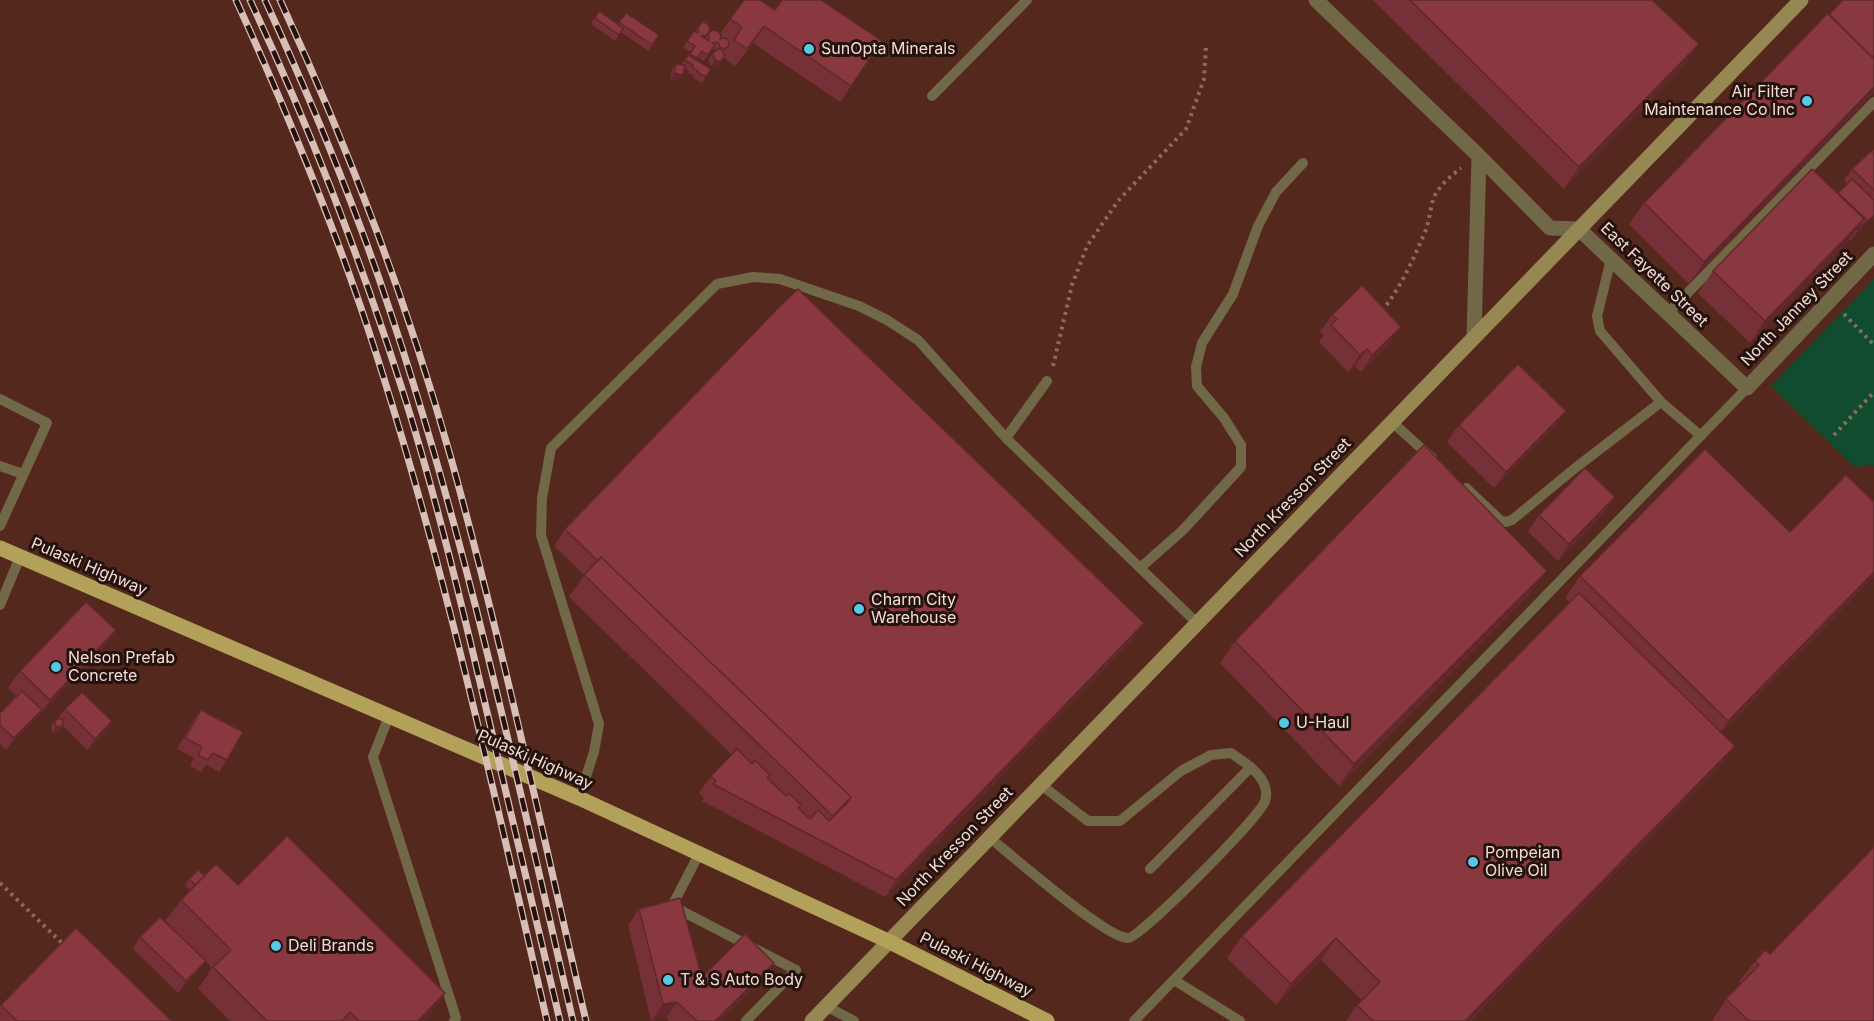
<!DOCTYPE html>
<style>
body{margin:0}
canvas{display:block;background:#482319}
</style>
<canvas width="1874" height="1021"></canvas>
<script>
const context = document.querySelector('canvas').getContext('2d');
context.lineJoin = 'round';
function paint(path, color) { context.fillStyle = color; context.fill(path, 'evenodd'); }
function trace(path, color, width, dash) { context.strokeStyle = color; context.lineWidth = width; context.lineCap = dash ? 'butt' : 'round'; context.setLineDash(dash || []); context.stroke(path); }
function label(font, color, halo, rows, align = 'center') {
  context.font = font + ' Inter,sans-serif'; context.lineWidth = 6; context.setLineDash([]); context.textBaseline = 'middle'; context.strokeStyle = halo; context.fillStyle = color; for (const [text, x, y, turn = 0] of rows) {
    context.save(); context.translate(x, y); context.rotate((+turn || 0) * Math.PI / 180); context.textAlign = isNaN(turn) ? turn : align; if (halo) context.strokeText(text, 0, 0); context.fillText(text, 0, 0); context.restore();
  }
}
paint(new Path2D(`
 M 0,0 L 1874,0 L 1874,279 L 1771,386 L 1854,467 L 1874,465 L 1874,1021 L 0,1021 Z`), '#54281c');
paint(new Path2D(`
 M 1874,279 L 1874,465 L 1854,467 L 1771,386 Z`), '#114c2e');
trace(new Path2D(`
 M 1382,311 C 1401,287 1413,260 1425,232 C 1430,220 1430,206 1435,195 C 1441,184 1451,176 1461,168
 M 1844,314 L 1874,345
 M 1053,366 L 1072,285 L 1087,246 L 1118,201 L 1186,129 L 1204,79 L 1206,45
 M 1834,435 L 1874,392
 M 0,883 L 65,946`), '#8b6a61', 4, [3, 4.5]);
trace(new Path2D(`
 M 932,96 L 1027,0
 M 1611,259 L 1597,316 L 1600,331 L 1661,402
 M 1668,313 L 1874,102
 M 0,399 L 47,423 L 0,526
 M 1392,422 L 1432,458
 M 1006,438 L 1047,381
 M 0,466 L 23,474
 M 1466,488 L 1501,521 L 1506,522 L 1512,520 L 1574,469 L 1661,402 L 1701,436
 M 1140,568 L 1183,530 L 1241,467 L 1241,445 L 1224,418 L 1197,386 L 1196,367 L 1202,343 L 1233,294 L 1258,226 L 1276,192 L 1303,163
 M 0,605 L 20,557
 M 389,716 L 373,757 L 456,1018 L 454,1021
 M 579,798 L 594,752 L 599,724 L 541,535 L 542,498 L 551,448 L 717,284 L 753,277 L 780,279 L 859,306 L 887,320 L 918,340 L 1006,438 L 1197,623
 M 989,837 C 1011,855 1107,939 1128,938 C 1140,938 1261,816 1265,801 C 1272,779 1246,763 1231,753 L 1211,755 L 1181,771 L 1120,821 L 1088,821 L 1040,784
 M 699,854 L 672,906 L 796,970 L 746,1021
 M 1150,869 L 1251,767
 M 1174,980 L 1240,1021
 M 826,1006 L 854,1021
 M 1134,1021 L 1747,388`), '#706847', 10);
trace(new Path2D(`
 M 1316,0 L 1479,156 L 1550,228 L 1579,229 L 1747,388 L 1874,254
 M 1474,337 L 1479,156`), '#706847', 15);
trace(new Path2D(`
 M 812,1021 L 1801,0`), '#958852', 15);
trace(new Path2D(`
 M 0,548 L 579,798 L 888,941 L 1047,1021`), '#b2a159', 15);
const rail = new Path2D(`
 M 236,0 C 287,112 335,226 373,344 C 445,566 494,794 547,1021
 M 250,0 C 310,128 361,260 404,395 C 437,500 462,606 487,712 C 511,815 536,918 560,1021
 M 265,0 C 312,102 356,207 391,314 C 468,545 518,784 573,1021
 M 280,0 C 349,149 408,304 452,462 C 503,647 543,835 586,1021`);
trace(rail, '#d9beb6', 7);
trace(rail, '#23120d', 4.5, [14]);
paint(new Path2D(`
 M 744,0 L 775,10 L 882,41 L 840,102 L 753,43 L 735,66 L 724,58 L 716,68 L 711,66 L 708,60 L 715,51 L 714,47 L 704,61 L 698,57 L 696,60 L 711,69 L 702,83 L 693,78 L 694,76 L 688,73 L 689,71 L 685,68 L 679,81 L 670,79 L 672,69 L 676,64 L 681,65 L 691,52 L 683,47 L 698,27 L 705,38 L 709,33 L 720,34 Z
 M 1373,0 L 1652,0 L 1699,44 L 1684,66 L 1564,189 Z
 M 599,11 L 618,24 L 626,13 L 659,35 L 648,51 L 621,32 L 615,41 L 591,24 Z
 M 1829,15 L 1874,87 L 1689,284 L 1629,224 L 1644,203 Z
 M 1874,150 L 1874,216 L 1850,241 L 1849,240 L 1750,343 L 1698,293 L 1713,271 L 1834,190 L 1838,193 L 1847,183 L 1844,180 L 1852,169 Z
 M 1332,315 L 1390,343 L 1361,372 L 1355,366 L 1348,372 L 1319,342 L 1324,335 L 1320,332 Z
 M 1566,411 L 1554,427 L 1494,488 L 1447,442 L 1459,425 Z
 M 1615,497 L 1603,514 L 1558,561 L 1528,531 L 1539,515 Z
 M 1874,502 L 1722,733 L 1735,746 L 1719,767 L 1471,1021 L 1346,1021 L 1357,1005 L 1362,1000 L 1321,960 L 1276,1005 L 1227,958 L 1242,936 L 1570,602 L 1565,598 L 1580,576 L 1790,532 Z
 M 565,529 L 1144,623 L 1132,640 L 885,897 L 702,801 L 704,798 L 699,793 L 711,776 L 732,755 L 569,597 L 584,575 L 554,546 Z
 M 1532,592 L 1339,786 L 1220,663 L 1235,641 Z
 M 116,630 L 104,647 L 6,750 L 0,744 L 0,713 L 16,696 L 8,688 L 20,671 Z
 M 65,709 L 112,721 L 104,733 L 87,750 L 63,726 L 59,732 L 52,733 L 51,726 L 55,721 L 58,718 Z
 M 201,710 L 227,760 L 219,772 L 206,764 L 201,772 L 190,766 L 194,758 L 177,749 L 193,721 Z
 M 205,876 L 238,885 L 445,993 L 430,1015 L 424,1021 L 230,1021 L 198,989 L 212,968 L 206,961 L 198,972 L 178,993 L 133,949 L 140,937 L 193,949 L 165,921 L 181,900 L 190,890 L 185,885 L 189,879 Z
 M 639,909 L 702,977 L 762,979 L 720,1021 L 669,1021 L 666,1018 L 651,1021 L 628,925 Z
 M 76,928 L 172,1021 L 0,1021 L 0,1006 Z
 M 1770,954 L 1874,1021 L 1712,1021 L 1726,999 L 1741,984 L 1739,982 L 1755,961 Z`), '#763037');
paint(new Path2D(`
 M 1699,44 L 1684,66 L 1564,189 L 1579,167 Z
 M 725,56 L 716,68 L 711,66 L 715,60 Z
 M 674,73 L 683,75 L 679,81 L 670,79 Z
 M 1874,87 L 1874,93 L 1689,284 L 1704,262 Z
 M 1874,215 L 1874,216 L 1850,241 L 1858,230 Z
 M 1864,219 L 1849,240 L 1750,343 L 1765,321 Z
 M 1401,327 L 1390,343 L 1361,372 L 1372,355 Z
 M 1367,349 L 1355,366 L 1348,372 L 1360,355 Z
 M 1566,411 L 1554,427 L 1494,488 L 1506,472 Z
 M 1615,497 L 1603,514 L 1558,561 L 1569,544 Z
 M 1547,571 L 1532,592 L 1339,786 L 1354,764 Z
 M 1874,572 L 1874,578 L 1713,742 L 1728,721 Z
 M 1144,623 L 1132,640 L 885,897 L 896,880 Z
 M 116,630 L 104,647 L 38,717 L 50,700 Z
 M 42,710 L 34,721 L 6,750 L 14,738 Z
 M 112,721 L 104,733 L 87,750 L 95,739 Z
 M 63,726 L 59,732 L 52,733 L 56,727 Z
 M 1735,746 L 1719,767 L 1471,1021 L 1465,1021 Z
 M 1336,938 L 1321,960 L 1276,1005 L 1291,984 Z
 M 206,961 L 198,972 L 178,993 L 186,981 Z
 M 774,963 L 762,979 L 720,1021 L 715,1021 Z
 M 445,993 L 430,1015 L 424,1021 L 418,1021 Z
 M 677,1002 L 666,1018 L 651,1021 L 663,1004 Z`), '#60272d');
const building = new Path2D(`
 M 744,0 L 760,0 L 775,10 L 782,0 L 821,0 L 882,41 L 851,86 L 764,26 L 747,49 L 734,40 L 742,27 L 730,19 Z
 M 1410,0 L 1652,0 L 1699,44 L 1579,167 Z
 M 1843,0 L 1874,0 L 1874,55 L 1872,57 L 1829,15 Z
 M 599,11 L 623,28 L 619,35 L 595,18 Z
 M 626,13 L 659,35 L 652,45 L 619,22 Z
 M 1828,13 L 1874,59 L 1874,87 L 1704,262 L 1644,203 Z
 M 703,22 L 708,24 L 710,29 L 707,35 L 701,36 L 709,41 L 709,33 L 713,30 L 717,31 L 721,35 L 720,40 L 723,38 L 727,39 L 729,43 L 728,47 L 724,49 L 720,47 L 718,42 L 712,43 L 715,45 L 708,55 L 702,51 L 697,58 L 690,54 L 695,46 L 687,41 L 694,31 L 698,33 L 698,27 Z
 M 718,49 L 722,50 L 725,56 L 720,62 L 715,60 L 712,54 Z
 M 688,55 L 711,69 L 706,77 L 697,72 L 698,71 L 692,67 L 693,65 L 685,60 Z
 M 676,64 L 685,65 L 683,75 L 674,73 Z
 M 1871,151 L 1874,154 L 1874,190 L 1852,169 Z
 M 1812,169 L 1864,219 L 1765,321 L 1713,271 Z
 M 1852,179 L 1874,200 L 1874,215 L 1864,225 L 1867,220 L 1838,193 Z
 M 1834,189 L 1867,220 L 1858,230 L 1857,229 L 1864,219 Z
 M 1362,285 L 1401,327 L 1372,355 L 1367,349 L 1360,355 L 1331,325 L 1337,319 L 1332,315 Z
 M 798,289 L 1144,623 L 896,880 L 713,784 L 716,781 L 711,776 L 737,749 L 752,764 L 755,760 L 770,775 L 767,778 L 786,796 L 789,793 L 801,805 L 798,808 L 810,819 L 818,810 L 829,821 L 848,802 L 851,797 L 601,557 L 598,561 L 565,529 L 781,305 Z
 M 1518,364 L 1566,411 L 1506,472 L 1459,425 Z
 M 1424,445 L 1547,571 L 1354,764 L 1235,641 Z
 M 1705,449 L 1790,532 L 1846,475 L 1874,502 L 1874,572 L 1728,721 L 1580,576 Z
 M 1585,468 L 1615,497 L 1569,544 L 1539,515 Z
 M 601,557 L 851,797 L 833,816 L 584,575 Z
 M 1579,593 L 1735,746 L 1465,1021 L 1373,1021 L 1357,1005 L 1380,982 L 1336,938 L 1291,984 L 1242,936 Z
 M 86,602 L 116,630 L 50,700 L 20,671 Z
 M 22,691 L 42,710 L 14,738 L 0,725 L 0,713 Z
 M 82,692 L 112,721 L 95,739 L 65,709 Z
 M 201,710 L 243,732 L 227,760 L 213,753 L 208,760 L 198,755 L 202,747 L 185,738 Z
 M 58,718 L 63,720 L 63,726 L 56,727 L 55,721 Z
 M 287,836 L 445,993 L 418,1021 L 359,1021 L 350,1012 L 342,1021 L 267,1021 L 213,967 L 231,950 L 181,900 L 216,864 L 238,885 Z
 M 1874,847 L 1874,1021 L 1749,1021 L 1726,999 L 1759,965 L 1755,961 L 1765,950 L 1770,954 Z
 M 198,870 L 205,876 L 195,885 L 189,879 Z
 M 680,898 L 702,977 L 745,934 L 774,963 L 715,1021 L 697,1021 L 677,1002 L 663,1004 L 639,909 Z
 M 160,917 L 206,961 L 186,981 L 140,937 Z
 M 76,928 L 172,1021 L 17,1021 L 1,1005 Z`);
paint(building, '#893840');
trace(building, '#60272d', 1.5);
for (const [x, y, r, color] of [
 [809,49,6,"#58c9e4"],
 [1807,101,6,"#58c9e4"],
 [859,609,6,"#58c9e4"],
 [56,667,6,"#58c9e4"],
 [1284,723,6,"#58c9e4"],
 [1473,862,6,"#58c9e4"],
 [276,946,6,"#58c9e4"],
 [668,980,6,"#58c9e4"]
]) { const dot = new Path2D(); dot.arc(x, y, r, 0, 2 * Math.PI); context.fillStyle = color; context.fill(dot); trace(dot, '#23120d', 2); }
label('16px', '#f4dbd4', '#23120d', [
 ["SunOpta Minerals",821,49],
 ["Air Filter",1795,92,"right"],
 ["Maintenance Co Inc",1795,110,"right"],
 ["Charm City",871,600],
 ["Warehouse",871,618],
 ["Nelson Prefab",68,658],
 ["Concrete",68,676],
 ["U-Haul",1296,723],
 ["Pompeian",1485,853],
 ["Olive Oil",1485,871],
 ["Deli Brands",288,946],
 ["T & S Auto Body",680,980]
], 'left');
label('16px', '#f4dbd4', '#23120d', [
 ["East Fayette Street",1654,275,44],
 ["North Janney Street",1797,309,-46],
 ["North Kresson Street",1293,498,-46],
 ["Pulaski Highway",89,567,23],
 ["Pulaski Highway",535,760,24],
 ["North Kresson Street",955,847,-46],
 ["Pulaski Highway",976,965,27]
]);
</script>
